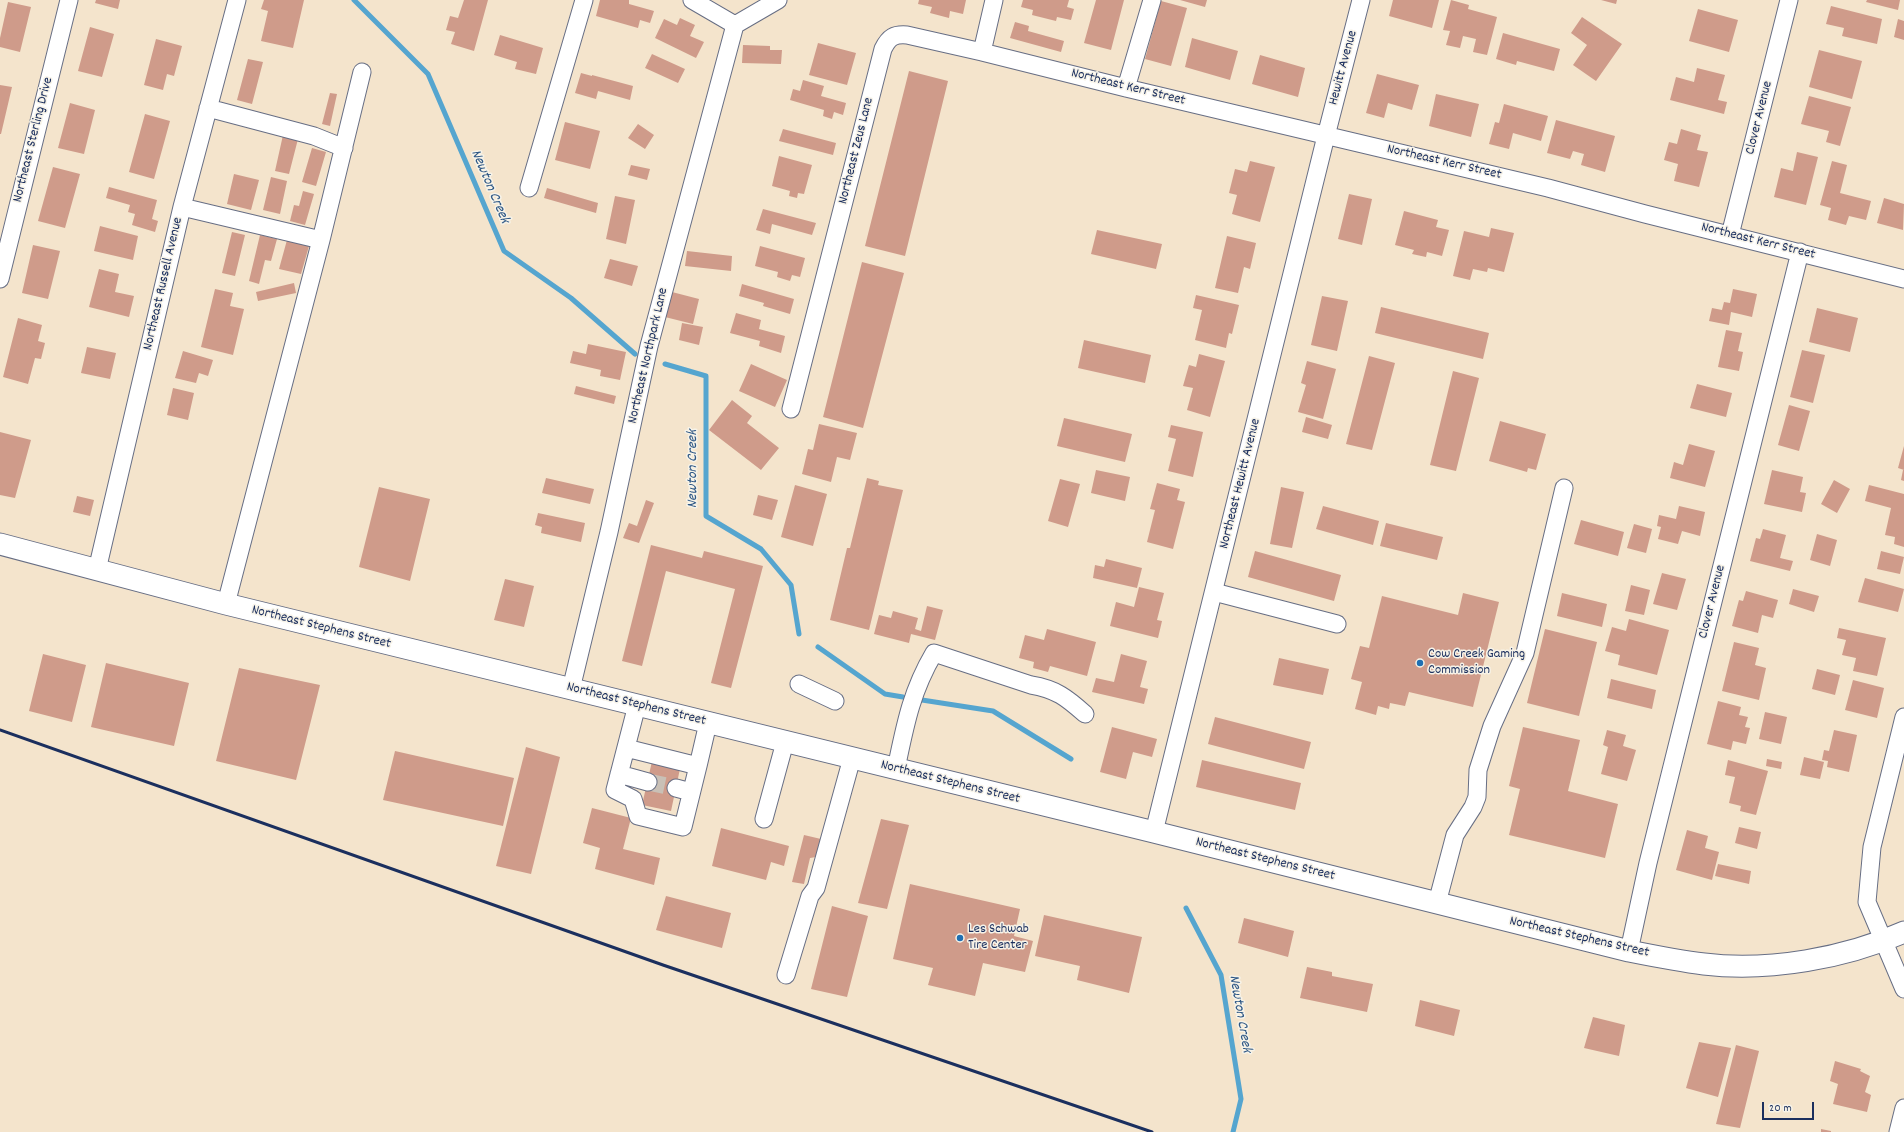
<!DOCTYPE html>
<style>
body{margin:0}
#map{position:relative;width:1904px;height:1132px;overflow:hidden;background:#f4e4cc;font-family:Dekko,sans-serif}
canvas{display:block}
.scale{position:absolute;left:1762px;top:1102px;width:52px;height:18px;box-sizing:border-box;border:2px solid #1b2f5e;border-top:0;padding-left:5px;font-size:12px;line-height:14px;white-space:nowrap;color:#1b2f5e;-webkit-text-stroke:3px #f7f3e8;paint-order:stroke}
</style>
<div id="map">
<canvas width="1904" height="1132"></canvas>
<div class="scale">20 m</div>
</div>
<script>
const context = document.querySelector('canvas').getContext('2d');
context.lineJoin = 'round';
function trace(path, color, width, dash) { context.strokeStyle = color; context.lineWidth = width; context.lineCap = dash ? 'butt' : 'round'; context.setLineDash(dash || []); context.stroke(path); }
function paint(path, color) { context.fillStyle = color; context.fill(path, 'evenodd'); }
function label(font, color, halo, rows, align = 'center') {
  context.font = font + ' Dekko,sans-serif'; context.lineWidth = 3; context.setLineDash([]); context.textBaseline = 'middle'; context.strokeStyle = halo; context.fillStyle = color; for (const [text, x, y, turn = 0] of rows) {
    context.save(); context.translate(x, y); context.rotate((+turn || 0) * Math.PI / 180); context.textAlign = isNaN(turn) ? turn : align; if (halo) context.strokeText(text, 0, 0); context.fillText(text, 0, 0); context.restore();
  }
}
trace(new Path2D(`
 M 354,0 L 428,74 L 504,251 L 571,298 L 635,354
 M 665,364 L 706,376 L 706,516 L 761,549 L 791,585 L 799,634
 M 818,647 L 885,694 L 903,697
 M 922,700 L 993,711 L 1071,759
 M 1186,908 L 1221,975 L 1241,1099 L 1233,1132`), '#55a5cf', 5);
paint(new Path2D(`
 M 96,0 L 120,0 L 118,9 L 95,3 Z
 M 264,0 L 304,0 L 293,48 L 261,41 L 268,11 L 261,9 Z
 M 464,0 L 488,0 L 474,51 L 451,44 L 455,32 L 446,30 L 450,16 L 458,18 Z
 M 600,0 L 629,0 L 629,4 L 654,11 L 650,23 L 640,20 L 638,28 L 596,16 Z
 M 919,0 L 966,0 L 963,14 L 950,11 L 949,18 L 930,13 L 932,7 L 918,4 Z
 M 1023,0 L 1069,0 L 1067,7 L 1074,9 L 1071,20 L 1057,17 L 1056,21 L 1032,15 L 1033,10 L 1021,7 Z
 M 1096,0 L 1124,0 L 1111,50 L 1084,43 Z
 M 1180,0 L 1207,0 L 1205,7 Z
 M 1393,0 L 1439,0 L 1432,28 L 1389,16 Z
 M 1451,0 L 1469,5 L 1468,9 L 1497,17 L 1487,55 L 1473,52 L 1476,39 L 1463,36 L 1460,48 L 1446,45 L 1450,31 L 1443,30 Z
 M 1601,0 L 1617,0 L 1616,4 Z
 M 1867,0 L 1900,0 L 1898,10 L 1866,2 Z
 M 1161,1 L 1187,8 L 1171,66 L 1145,59 Z
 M 8,2 L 31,7 L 20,52 L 0,47 L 0,38 Z
 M 1831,6 L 1882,19 L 1877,44 L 1842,36 L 1844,28 L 1826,24 Z
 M 1698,9 L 1738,20 L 1729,52 L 1689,41 Z
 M 1582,17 L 1622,44 L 1596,81 L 1573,65 L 1587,45 L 1571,33 Z
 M 680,18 L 695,25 L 690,36 L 704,42 L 696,58 L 655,38 L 664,19 L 677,25 Z
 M 1898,19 L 1904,21 L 1904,40 L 1894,37 Z
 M 1015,22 L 1029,26 L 1028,31 L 1064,41 L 1061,52 L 1010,38 Z
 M 90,27 L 114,34 L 102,77 L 78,71 Z
 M 1503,33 L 1560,49 L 1554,71 L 1517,61 L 1516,65 L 1496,59 Z
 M 500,35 L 543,48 L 536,74 L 515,69 L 517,62 L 494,55 Z
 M 1192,38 L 1238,51 L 1230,80 L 1185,67 Z
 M 156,39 L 182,46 L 174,76 L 167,74 L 163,90 L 144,85 Z
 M 818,43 L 856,53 L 847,85 L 809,75 Z
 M 743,45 L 770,46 L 770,50 L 782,50 L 781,64 L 742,63 Z
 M 1819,50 L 1862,61 L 1852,99 L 1809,87 Z
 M 652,54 L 685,69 L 678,83 L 645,68 Z
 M 1260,55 L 1305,68 L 1298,97 L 1252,84 Z
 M 248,59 L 263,62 L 252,104 L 237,100 Z
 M 1697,68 L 1725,75 L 1718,100 L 1727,102 L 1724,114 L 1670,100 L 1676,77 L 1694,82 Z
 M 909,71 L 948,81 L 905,256 L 865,246 Z
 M 581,73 L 592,76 L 592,75 L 633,86 L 630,100 L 598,91 L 596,99 L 575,93 Z
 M 1377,74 L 1419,85 L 1412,110 L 1388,103 L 1384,118 L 1366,113 Z
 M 803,80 L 824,86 L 821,96 L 846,103 L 843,115 L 834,112 L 832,119 L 823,116 L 824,110 L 790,100 L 793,89 L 800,91 Z
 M 0,85 L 12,87 L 1,134 L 0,134 Z
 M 330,93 L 337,94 L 330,126 L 322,124 Z
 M 1436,94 L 1479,104 L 1471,137 L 1429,126 Z
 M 1809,96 L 1851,107 L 1840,146 L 1826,142 L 1829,131 L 1801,124 Z
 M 70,103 L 95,110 L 84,154 L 58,148 Z
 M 1504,104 L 1548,116 L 1541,141 L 1513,133 L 1509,149 L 1489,144 L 1495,122 L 1499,123 Z
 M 145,114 L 170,121 L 154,179 L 129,172 Z
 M 1556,120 L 1615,136 L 1605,172 L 1581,165 L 1584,154 L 1573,151 L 1570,159 L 1547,153 Z
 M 565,122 L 600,131 L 590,169 L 555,160 Z
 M 638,124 L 654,135 L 645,149 L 628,138 Z
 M 783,129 L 836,143 L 833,155 L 779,141 Z
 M 1681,129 L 1701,135 L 1697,150 L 1708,152 L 1699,187 L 1674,181 L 1678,164 L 1664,160 L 1669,142 L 1677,144 Z
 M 283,135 L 298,139 L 289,174 L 275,171 Z
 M 312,148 L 326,152 L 316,186 L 302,182 Z
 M 1797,152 L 1818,157 L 1806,205 L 1774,197 L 1781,168 L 1793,171 Z
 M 779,156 L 812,165 L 804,194 L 798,193 L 797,198 L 789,196 L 790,191 L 772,186 Z
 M 1250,161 L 1275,167 L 1260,222 L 1232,214 L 1237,195 L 1229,193 L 1235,169 L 1247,172 Z
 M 1832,161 L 1847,165 L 1840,193 L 1871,201 L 1866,220 L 1849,216 L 1846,225 L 1828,220 L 1831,208 L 1820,205 Z
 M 631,165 L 650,169 L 647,180 L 628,175 Z
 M 53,167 L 80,174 L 65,228 L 38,221 Z
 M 234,174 L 259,180 L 251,210 L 227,204 Z
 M 271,177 L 287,181 L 280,214 L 263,210 Z
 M 109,187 L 157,200 L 152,219 L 158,221 L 155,232 L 132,225 L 135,214 L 128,212 L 130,205 L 106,198 Z
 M 547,188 L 598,203 L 596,213 L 544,198 Z
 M 303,191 L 314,194 L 305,225 L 290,221 L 294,205 L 299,206 Z
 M 1349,194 L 1372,199 L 1362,245 L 1338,239 Z
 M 615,196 L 635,200 L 626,244 L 606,239 Z
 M 1884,198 L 1904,204 L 1903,230 L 1877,223 Z
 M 763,209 L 816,223 L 812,235 L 772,224 L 770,234 L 756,230 Z
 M 1404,211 L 1438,220 L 1436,227 L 1449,230 L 1442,256 L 1427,252 L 1426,257 L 1412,254 L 1414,250 L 1395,245 Z
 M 100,226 L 138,236 L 133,260 L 94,251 Z
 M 1491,228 L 1514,233 L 1504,272 L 1488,268 L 1487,272 L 1473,269 L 1470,280 L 1453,276 L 1464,231 L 1489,237 Z
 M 1097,230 L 1162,244 L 1156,269 L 1091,254 Z
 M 232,232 L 245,235 L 235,276 L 222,273 Z
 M 260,235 L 277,239 L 271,261 L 265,260 L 259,284 L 249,281 Z
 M 1227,236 L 1256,243 L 1250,269 L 1244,267 L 1238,293 L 1215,288 Z
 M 287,240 L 309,246 L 301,274 L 279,269 Z
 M 33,245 L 60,251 L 48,299 L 22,293 Z
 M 760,246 L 805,258 L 800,277 L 792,275 L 790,281 L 777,277 L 778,272 L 755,266 Z
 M 687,251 L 732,256 L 731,271 L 685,266 Z
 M 610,259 L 638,266 L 632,286 L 604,278 Z
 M 862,262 L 904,273 L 863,428 L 823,417 Z
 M 99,269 L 119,274 L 115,292 L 134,296 L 129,317 L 89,307 Z
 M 294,283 L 296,293 L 258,301 L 256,292 Z
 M 742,284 L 794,299 L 790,314 L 763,306 L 764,303 L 739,296 Z
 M 215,289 L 233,293 L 230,306 L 244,309 L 233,355 L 201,347 Z
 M 1733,289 L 1757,294 L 1752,317 L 1731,312 L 1729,325 L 1709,321 L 1712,308 L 1722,310 L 1724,302 L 1730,303 Z
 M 672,292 L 699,299 L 693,324 L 665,317 Z
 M 1196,295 L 1239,305 L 1232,334 L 1229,333 L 1226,348 L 1195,340 L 1202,310 L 1193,308 Z
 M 1322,296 L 1348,301 L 1337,351 L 1311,345 Z
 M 1381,307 L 1489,333 L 1483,359 L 1375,333 Z
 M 1817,308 L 1858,318 L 1850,352 L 1809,342 Z
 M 736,313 L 761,320 L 759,329 L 785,336 L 781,353 L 759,346 L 760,341 L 730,333 Z
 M 18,318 L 42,325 L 38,341 L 45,343 L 41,359 L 35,358 L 28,384 L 3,377 Z
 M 682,323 L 703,327 L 699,345 L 679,340 Z
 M 1726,330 L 1742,333 L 1738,351 L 1743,352 L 1739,371 L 1718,367 Z
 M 1084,340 L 1151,355 L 1145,383 L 1078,368 Z
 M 588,344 L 626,352 L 620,380 L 600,376 L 601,370 L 570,363 L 573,351 L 586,354 Z
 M 87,347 L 116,353 L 110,379 L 81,373 Z
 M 1802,350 L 1825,355 L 1813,403 L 1790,397 Z
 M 183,351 L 213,360 L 208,376 L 199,373 L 196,383 L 175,378 Z
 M 1199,354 L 1225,361 L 1210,417 L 1187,410 L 1193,388 L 1183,386 L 1189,365 L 1196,367 Z
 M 1369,356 L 1395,363 L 1372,450 L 1346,444 Z
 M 1307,361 L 1336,369 L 1323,419 L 1298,412 L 1306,385 L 1301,383 Z
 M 751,364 L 787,380 L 775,407 L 739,391 Z
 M 1453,371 L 1479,378 L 1456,471 L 1430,465 Z
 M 1697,384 L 1732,393 L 1726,417 L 1690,408 Z
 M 576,386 L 616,396 L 614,404 L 574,394 Z
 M 173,388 L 194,393 L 188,420 L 167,415 Z
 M 732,400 L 752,416 L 747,423 L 779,448 L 761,470 L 709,430 Z
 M 1789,405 L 1810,411 L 1799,451 L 1778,445 Z
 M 1306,417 L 1332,425 L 1328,439 L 1302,432 Z
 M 1064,418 L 1132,434 L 1125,462 L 1057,446 Z
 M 1500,421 L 1546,434 L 1536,470 L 1528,468 L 1527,472 L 1489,461 Z
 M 819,424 L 857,433 L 850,460 L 837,457 L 831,482 L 802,474 L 808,449 L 813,450 Z
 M 1171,425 L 1203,432 L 1193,477 L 1168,471 L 1176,439 L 1168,437 Z
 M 0,432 L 31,440 L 15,498 L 0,495 Z
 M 1689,444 L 1715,451 L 1705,487 L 1670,478 L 1674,462 L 1683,465 Z
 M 1904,446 L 1904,470 L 1898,468 Z
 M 1096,470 L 1130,477 L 1125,501 L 1091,493 Z
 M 1772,470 L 1803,477 L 1800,492 L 1806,493 L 1802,512 L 1764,504 Z
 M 1903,470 L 1904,470 L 1904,481 L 1901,480 Z
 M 546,478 L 594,489 L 590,504 L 542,493 Z
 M 867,478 L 879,481 L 878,485 L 903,490 L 869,630 L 830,620 L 847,548 L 850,548 Z
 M 1060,479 L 1080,484 L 1068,527 L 1048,521 Z
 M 1834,480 L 1850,489 L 1837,513 L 1821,504 Z
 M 1157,483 L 1180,489 L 1177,500 L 1185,502 L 1173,549 L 1147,542 L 1155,510 L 1150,509 Z
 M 795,485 L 827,494 L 813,546 L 781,537 Z
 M 1869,485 L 1904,494 L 1904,547 L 1894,544 L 1895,537 L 1885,535 L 1891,508 L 1865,501 Z
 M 379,487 L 430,499 L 410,581 L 359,567 Z
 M 1281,487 L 1304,492 L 1292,548 L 1270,544 Z
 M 758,495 L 778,500 L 772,520 L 753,515 Z
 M 77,496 L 94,500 L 90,516 L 73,512 Z
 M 646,500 L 654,503 L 639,543 L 623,538 L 629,523 L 637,526 Z
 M 1323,506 L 1379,521 L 1373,545 L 1316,529 Z
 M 1679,506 L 1705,512 L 1700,536 L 1682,531 L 1678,544 L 1658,539 L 1661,527 L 1657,526 L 1659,515 L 1676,519 Z
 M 538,513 L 585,523 L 581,542 L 541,533 L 542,527 L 535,525 Z
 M 1581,520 L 1624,532 L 1618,556 L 1574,544 Z
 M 1386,523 L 1443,537 L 1437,560 L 1380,546 Z
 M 1634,524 L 1652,529 L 1646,553 L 1627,548 Z
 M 1763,529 L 1786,535 L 1780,558 L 1793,561 L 1790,571 L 1750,561 L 1756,538 L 1760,539 Z
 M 1817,534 L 1837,540 L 1830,566 L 1810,560 Z
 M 651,545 L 702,558 L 704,551 L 763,566 L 731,688 L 711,683 L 735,589 L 666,571 L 642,666 L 622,661 Z
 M 1255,551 L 1341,575 L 1334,601 L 1248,577 Z
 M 1881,551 L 1904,557 L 1900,574 L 1877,569 Z
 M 1106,559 L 1142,568 L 1137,588 L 1093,578 L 1095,565 L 1104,567 Z
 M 1662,573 L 1686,579 L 1677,610 L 1653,604 Z
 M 1865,578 L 1904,589 L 1898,612 L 1858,602 Z
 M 505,579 L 534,586 L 524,627 L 494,620 Z
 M 1631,585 L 1650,590 L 1644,615 L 1625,611 Z
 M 1139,587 L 1164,593 L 1157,620 L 1162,621 L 1158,638 L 1110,626 L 1116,602 L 1134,607 Z
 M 1793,589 L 1819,596 L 1814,612 L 1789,604 Z
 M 1746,591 L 1778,600 L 1773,618 L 1762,615 L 1758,633 L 1732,626 L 1739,600 L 1743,601 Z
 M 1463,593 L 1499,602 L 1473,707 L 1409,692 L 1405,706 L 1390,703 L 1389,709 L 1378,706 L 1376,715 L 1355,709 L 1362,682 L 1351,679 L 1360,646 L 1369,648 L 1382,596 L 1458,615 Z
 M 1562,593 L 1607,604 L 1602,627 L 1557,616 Z
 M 927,606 L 943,610 L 935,640 L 911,634 L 909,643 L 874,634 L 879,615 L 891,618 L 893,611 L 918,618 L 915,629 L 921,631 Z
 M 1629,619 L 1669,630 L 1657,675 L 1618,665 L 1620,655 L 1605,651 L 1612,627 L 1626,631 Z
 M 1839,628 L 1886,638 L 1877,676 L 1853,671 L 1856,658 L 1842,655 L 1846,640 L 1837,638 Z
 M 1047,629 L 1096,642 L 1087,676 L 1050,666 L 1048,672 L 1033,668 L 1034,662 L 1019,658 L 1025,635 L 1044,640 Z
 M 1545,629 L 1597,642 L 1579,716 L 1527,703 Z
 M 1734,642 L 1759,648 L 1755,665 L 1766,668 L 1759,700 L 1722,691 Z
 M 43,654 L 86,665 L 72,722 L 29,711 Z
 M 1121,654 L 1147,661 L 1140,687 L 1148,689 L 1144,704 L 1092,692 L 1096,678 L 1114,682 Z
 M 1279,658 L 1329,669 L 1323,695 L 1273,685 Z
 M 106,663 L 189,683 L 174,746 L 91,727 Z
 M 239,668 L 320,685 L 296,780 L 216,761 Z
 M 1817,669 L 1840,675 L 1835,695 L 1812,689 Z
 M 1611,679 L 1656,690 L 1652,709 L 1607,698 Z
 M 1853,680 L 1884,688 L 1877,718 L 1845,710 Z
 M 1718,701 L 1741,707 L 1739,715 L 1748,717 L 1745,727 L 1750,728 L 1746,744 L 1733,741 L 1731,750 L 1707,744 Z
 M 1765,712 L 1787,717 L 1781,744 L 1759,739 Z
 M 1215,717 L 1311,742 L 1304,769 L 1208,744 Z
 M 1112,727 L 1157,739 L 1152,757 L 1133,752 L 1126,779 L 1100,772 Z
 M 1523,727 L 1580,740 L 1568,791 L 1618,804 L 1605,858 L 1509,835 L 1520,789 L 1509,786 Z
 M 1607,730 L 1626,735 L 1623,746 L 1636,750 L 1627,781 L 1601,774 L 1608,747 L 1603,745 Z
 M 1834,730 L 1857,735 L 1849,772 L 1827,767 L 1828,761 L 1822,760 L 1824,750 L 1829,751 Z
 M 526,747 L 560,757 L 531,874 L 496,866 Z
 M 395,751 L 514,778 L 503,826 L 383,800 Z
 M 653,757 L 681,764 L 671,811 L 642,805 Z
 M 1804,757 L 1824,762 L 1820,779 L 1800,775 Z
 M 1767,759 L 1782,762 L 1781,769 L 1766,766 Z
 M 1202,760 L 1301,783 L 1295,810 L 1196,787 Z
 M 1728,760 L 1768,771 L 1756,815 L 1740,811 L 1741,806 L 1729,803 L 1735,777 L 1725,775 Z
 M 592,808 L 631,818 L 623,849 L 660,858 L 654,885 L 595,869 L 600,848 L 583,843 Z
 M 881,819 L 909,825 L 887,909 L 858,903 Z
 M 1739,827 L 1761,832 L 1757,849 L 1735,843 Z
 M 721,828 L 789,846 L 784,866 L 771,862 L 766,880 L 712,866 Z
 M 1687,830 L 1708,836 L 1705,848 L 1719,852 L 1712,880 L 1676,870 Z
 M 804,835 L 821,839 L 816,857 L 810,858 L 804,884 L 792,882 Z
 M 1718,864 L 1751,871 L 1749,884 L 1715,876 Z
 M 910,884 L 1020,909 L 1014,936 L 1033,941 L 1025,972 L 983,963 L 975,996 L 928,985 L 933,968 L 893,959 Z
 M 666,896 L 731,913 L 722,948 L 656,930 Z
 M 832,906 L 868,916 L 847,997 L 811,989 Z
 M 1044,915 L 1142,937 L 1129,993 L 1077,980 L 1080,966 L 1035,956 Z
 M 1244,918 L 1294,931 L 1288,957 L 1238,943 Z
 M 1307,967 L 1332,972 L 1332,976 L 1373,984 L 1367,1012 L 1300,998 Z
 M 1420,1000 L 1460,1010 L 1454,1036 L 1415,1026 Z
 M 1593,1017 L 1625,1025 L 1619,1056 L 1584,1048 Z
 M 1699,1042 L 1731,1048 L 1718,1097 L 1686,1088 Z
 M 1736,1045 L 1759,1051 L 1740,1128 L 1716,1124 Z
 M 1835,1061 L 1861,1069 L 1860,1071 L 1870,1076 L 1865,1092 L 1871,1095 L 1867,1112 L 1833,1104 L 1838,1084 L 1830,1081 Z
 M 1821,1129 L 1831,1131 L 1831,1132 L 1821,1132 Z`), '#cf9b8a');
trace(new Path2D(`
 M 648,782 L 676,788`), '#c9c0b6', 17, [17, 8]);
const minor = new Path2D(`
 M 692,0 L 735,25
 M 735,25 L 778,0
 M 982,52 L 1126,88 L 1548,188 L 1645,214 L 1904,279
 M 1126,88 L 1152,0
 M 208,108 L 314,136 L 344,148
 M 529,188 L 584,0
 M 182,207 L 321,240
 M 1730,235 L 1789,0
 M 0,279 L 69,0
 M 791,409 L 883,49 C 889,37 894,34 907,35 L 982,52 L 994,0
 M 97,570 L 182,207 L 237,0
 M 1214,592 L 1337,624
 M 226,604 L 321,240 L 362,72
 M 799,684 L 835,701
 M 571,689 L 609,532 L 649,346 L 735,25
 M 637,705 L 615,790 L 633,799 L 638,816 L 683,827 L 698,766
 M 1904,717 L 1872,847 L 1867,902 L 1904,989
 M 626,748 L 698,766 L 708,723
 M 896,769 C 905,726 911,692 934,653 L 1031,685 C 1056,689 1067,698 1085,714
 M 619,774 L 648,782
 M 676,788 L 691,792
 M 764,819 L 785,742
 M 1154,832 L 1326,136 L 1361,0
 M 1437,903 L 1455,835 L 1473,807 L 1477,797 L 1478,770 L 1492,726 L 1525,653 L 1564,488
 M 1629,951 L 1648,863 L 1800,252
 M 786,975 L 810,896 L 816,888 L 852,758
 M 1898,1132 L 1904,1108`);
const major = new Path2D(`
 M 0,544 L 226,604 L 1154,832 L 1629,951 C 1654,956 1679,961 1704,964 C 1768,972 1846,958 1904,932`);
trace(minor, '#676e84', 19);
trace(major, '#676e84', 23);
trace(minor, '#fff', 17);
trace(major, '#fff', 21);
trace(new Path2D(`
 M 0,730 L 663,965 L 1152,1132`), '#1b2f5e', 3);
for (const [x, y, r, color] of [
 [1420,663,4,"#1f6fb2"],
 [960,938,4,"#1f6fb2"]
]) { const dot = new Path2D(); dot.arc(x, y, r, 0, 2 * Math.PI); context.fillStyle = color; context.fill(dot); trace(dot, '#f7f3e8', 1.5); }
label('14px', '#1b2f5e', '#f7f3e8', [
 ["Hewitt Avenue",1344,68,-75],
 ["Northeast Kerr Street",1128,88,14],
 ["Clover Avenue",1760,118,-76],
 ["Northeast Sterling Drive",34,140,-76],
 ["Northeast Zeus Lane",857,151,-76],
 ["Northeast Kerr Street",1444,163,13],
 ["Northeast Kerr Street",1758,242,14],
 ["Northeast Russell Avenue",164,284,-77],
 ["Northeast Northpark Lane",649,356,-77],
 ["Northeast Hewitt Avenue",1241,484,-76],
 ["Clover Avenue",1713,602,-76],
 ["Northeast Stephens Street",321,628,14],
 ["Northeast Stephens Street",636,705,14],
 ["Northeast Stephens Street",950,783,14],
 ["Northeast Stephens Street",1265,860,14],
 ["Northeast Stephens Street",1579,938,13]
]);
label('14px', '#1b2f5e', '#f7f3e8', [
 ["Cow Creek Gaming",1428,655],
 ["Commission",1428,671],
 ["Les Schwab",968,930],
 ["Tire Center",968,946]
], 'left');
label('italic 15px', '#2f5886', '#f7f3e8', [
 ["Newton Creek",489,187,67],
 ["Newton Creek",694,469,-90],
 ["Newton Creek",1239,1014,80]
]);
</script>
